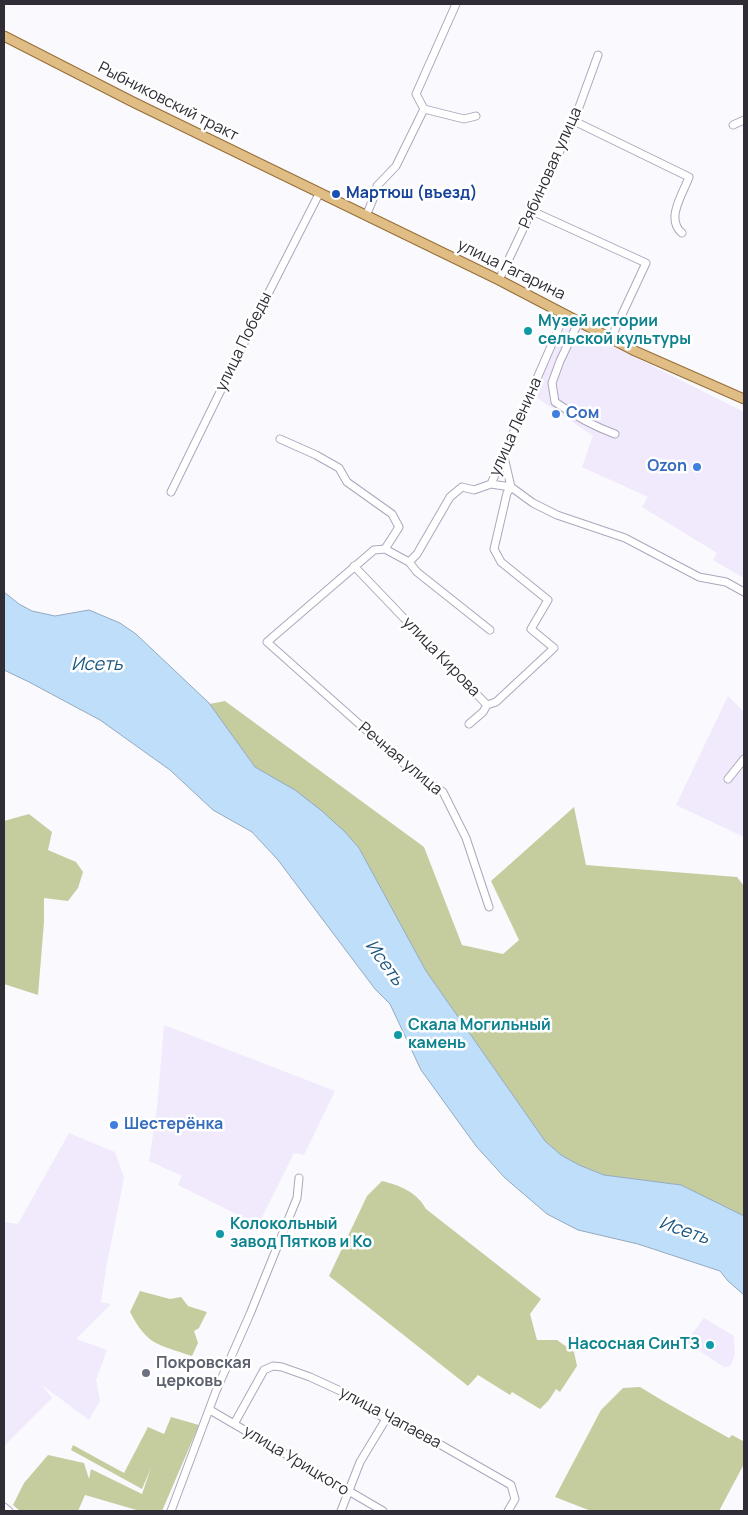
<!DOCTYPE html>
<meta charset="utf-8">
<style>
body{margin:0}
#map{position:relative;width:748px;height:1515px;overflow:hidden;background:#faf9fd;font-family:Manrope,sans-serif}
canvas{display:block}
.frame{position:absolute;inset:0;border:5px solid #302d36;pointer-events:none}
</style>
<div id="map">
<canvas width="748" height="1515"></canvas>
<div class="frame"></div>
</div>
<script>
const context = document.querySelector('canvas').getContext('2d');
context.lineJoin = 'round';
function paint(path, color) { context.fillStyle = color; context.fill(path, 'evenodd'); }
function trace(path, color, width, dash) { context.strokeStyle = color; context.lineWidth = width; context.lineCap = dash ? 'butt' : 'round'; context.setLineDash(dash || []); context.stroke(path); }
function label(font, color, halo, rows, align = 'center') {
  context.font = font + ' Manrope,sans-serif'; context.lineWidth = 5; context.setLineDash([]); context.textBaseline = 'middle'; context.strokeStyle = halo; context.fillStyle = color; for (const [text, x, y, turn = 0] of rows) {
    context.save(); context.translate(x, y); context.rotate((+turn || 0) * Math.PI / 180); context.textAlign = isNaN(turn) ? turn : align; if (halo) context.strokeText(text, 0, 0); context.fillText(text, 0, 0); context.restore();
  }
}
paint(new Path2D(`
 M 567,323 L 744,412 L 744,578 L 713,560 L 717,553 L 642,507 L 648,497 L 582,467 L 593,436 L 533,395 Z
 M 728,696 L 744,712 L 744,837 L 676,805 Z
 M 164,1025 L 335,1091 L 304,1155 L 294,1153 L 258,1225 L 178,1185 L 182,1176 L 149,1161 L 157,1108 Z
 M 69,1133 L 115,1152 L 124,1178 L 107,1263 L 101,1302 L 111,1304 L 76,1339 L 107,1350 L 96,1380 L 100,1401 L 89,1420 L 42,1385 L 52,1398 L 4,1446 L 4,1222 L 18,1224 Z
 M 704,1318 L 734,1336 L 735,1355 L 730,1366 L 724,1367 L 686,1342 Z`), '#f0eafc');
paint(new Path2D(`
 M 225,701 L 424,847 L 462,945 L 503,954 L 519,940 L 491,881 L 574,807 L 586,865 L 737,877 L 744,886 L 744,1216 L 681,1185 L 604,1175 L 579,1165 L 561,1155 L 545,1141 L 426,971 L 359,848 L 345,832 L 278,781 L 255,767 L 209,704 Z
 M 29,814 L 52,832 L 48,850 L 76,862 L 83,872 L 78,888 L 68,901 L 44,898 L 44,922 L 38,995 L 4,984 L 4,821 Z
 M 382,1181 C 399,1185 417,1192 426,1209 L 541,1299 L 530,1314 L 537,1340 L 557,1340 L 574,1352 L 577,1366 L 560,1392 L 556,1389 L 549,1400 L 540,1409 L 512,1392 L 510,1395 L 478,1375 L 468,1386 L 329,1276 L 367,1196 Z
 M 140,1291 L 170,1299 L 181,1297 L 188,1306 L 207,1312 L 199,1328 L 194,1331 L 198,1343 L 192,1356 C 157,1344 148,1346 130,1312 Z
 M 640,1387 C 669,1405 699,1421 729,1438 L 732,1435 L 743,1441 L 744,1437 L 744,1464 L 719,1511 L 591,1511 L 555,1497 L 601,1410 L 623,1388 Z
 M 171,1417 L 199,1425 L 162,1511 L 140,1511 L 85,1495 L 78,1511 L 20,1511 L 13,1505 L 24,1483 L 48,1455 L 84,1463 L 89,1479 L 91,1469 L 142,1494 L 151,1468 L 142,1489 L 71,1450 L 73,1445 L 124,1473 L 148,1427 L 164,1434 Z`), '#c5cd9f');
const water = new Path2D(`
 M 4,592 L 19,604 L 32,611 L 55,616 L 89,610 L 120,623 L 136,634 L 209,703 L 255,767 L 295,790 L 322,811 L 345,832 L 359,848 L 426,971 L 545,1141 L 561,1155 L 579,1165 L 604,1175 L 681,1185 L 744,1216 L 744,1295 L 728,1281 L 720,1271 L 638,1244 L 578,1230 L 547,1214 L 505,1178 L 476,1146 L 421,1070 L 390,1004 L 375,989 L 278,860 L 252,832 L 213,810 L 170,770 L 100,720 L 29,682 L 4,670 Z`);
paint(water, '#bedefa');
trace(water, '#93a9bf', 1);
const minor = new Path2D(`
 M 456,4 L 416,94 L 424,109 L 464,119 L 476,116
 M 574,121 L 689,177 C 683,194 665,219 682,233
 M 733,125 L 744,120
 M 532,211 L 646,263 L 611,338
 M 366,216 L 376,192 L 377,186 L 396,166 L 424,109
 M 499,280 L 574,121 L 598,55
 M 579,321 L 560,361 L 552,383 L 555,402 C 575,416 593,426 615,434
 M 280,439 L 316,455 L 339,468 L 347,482 L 392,514 L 399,527 L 385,549
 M 491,484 L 511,487 L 533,503 L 557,515 L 625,538 L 699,577 L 726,582 L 744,592
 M 171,492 L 269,292 L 319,194
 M 409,562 L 417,572 L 490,630
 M 354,566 L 487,705 L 496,702 L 554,648 L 531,629 L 548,600 L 501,562 L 494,549 L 507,493 L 511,487 L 504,457
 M 469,724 L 483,712 L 487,705
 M 728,779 L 744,759
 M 489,907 L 466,838 L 443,792 L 412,771 L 267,642 L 374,550 L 385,549 L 409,562 L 417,554 L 450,497 L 462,487 L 474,490 L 491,484 L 565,314
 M 210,1410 L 383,1511
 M 234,1424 L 264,1370 L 273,1366 L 282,1367 L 310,1377 L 347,1394 L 360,1404 L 386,1419 L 420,1433 L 511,1485 L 515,1499 L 508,1511
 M 4,1507 L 9,1511
 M 171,1511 L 216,1391 L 250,1314 L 297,1198 L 299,1178
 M 341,1511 L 360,1462 L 386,1419`);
const major = new Path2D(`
 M 4,36 L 133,102 L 499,280 L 635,351 L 744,399`);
trace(minor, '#aea6bc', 9);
trace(major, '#966e36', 11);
trace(minor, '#fff', 7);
trace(major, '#e1bd86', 9);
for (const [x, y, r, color] of [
 [336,194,5,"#1a4fb4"],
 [528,331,5,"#0f9aa8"],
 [556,414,5,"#3f7fe0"],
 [697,467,5,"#3f7fe0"],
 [398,1035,5,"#0f9aa8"],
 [114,1125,5,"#3f7fe0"],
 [220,1234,5,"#0f9aa8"],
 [710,1345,5,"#0f9aa8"],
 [146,1373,5,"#6b7280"]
]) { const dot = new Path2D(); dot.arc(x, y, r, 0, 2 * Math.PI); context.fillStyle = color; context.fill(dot); trace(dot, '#fff', 2); }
label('16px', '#302d36', '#fff', [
 ["Рыбниковский тракт",168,102,27],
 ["Рябиновая улица",551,168,-66],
 ["улица Гагарина",511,270,26],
 ["улица Победы",244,342,-64],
 ["улица Ленина",516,427,-66],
 ["улица Кирова",441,657,46],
 ["Речная улица",400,759,40],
 ["улица Чапаева",390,1418,28],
 ["улица Урицкого",296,1461,31]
]);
label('bold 16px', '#164399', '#fff', [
 ["Мартюш (въезд)",346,194]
], 'left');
label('bold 16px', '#0d838f', '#fff', [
 ["Музей истории",538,322],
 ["сельской культуры",538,340],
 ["Скала Могильный",408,1026],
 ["камень",408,1044],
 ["Колокольный",230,1225],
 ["завод Пятков и Ко",230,1243],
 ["Насосная СинТЗ",700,1345,"right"]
], 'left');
label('bold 16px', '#366cbe', '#fff', [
 ["Сом",566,414],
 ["Ozon",687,467,"right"],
 ["Шестерёнка",124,1125]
], 'left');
label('bold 16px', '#5b616d', '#fff', [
 ["Покровская",156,1364],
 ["церковь",156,1382]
], 'left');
label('italic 18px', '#1a5682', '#fff', [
 ["Исеть",97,665],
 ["Исеть",384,963,54],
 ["Исеть",684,1231,19]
]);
</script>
